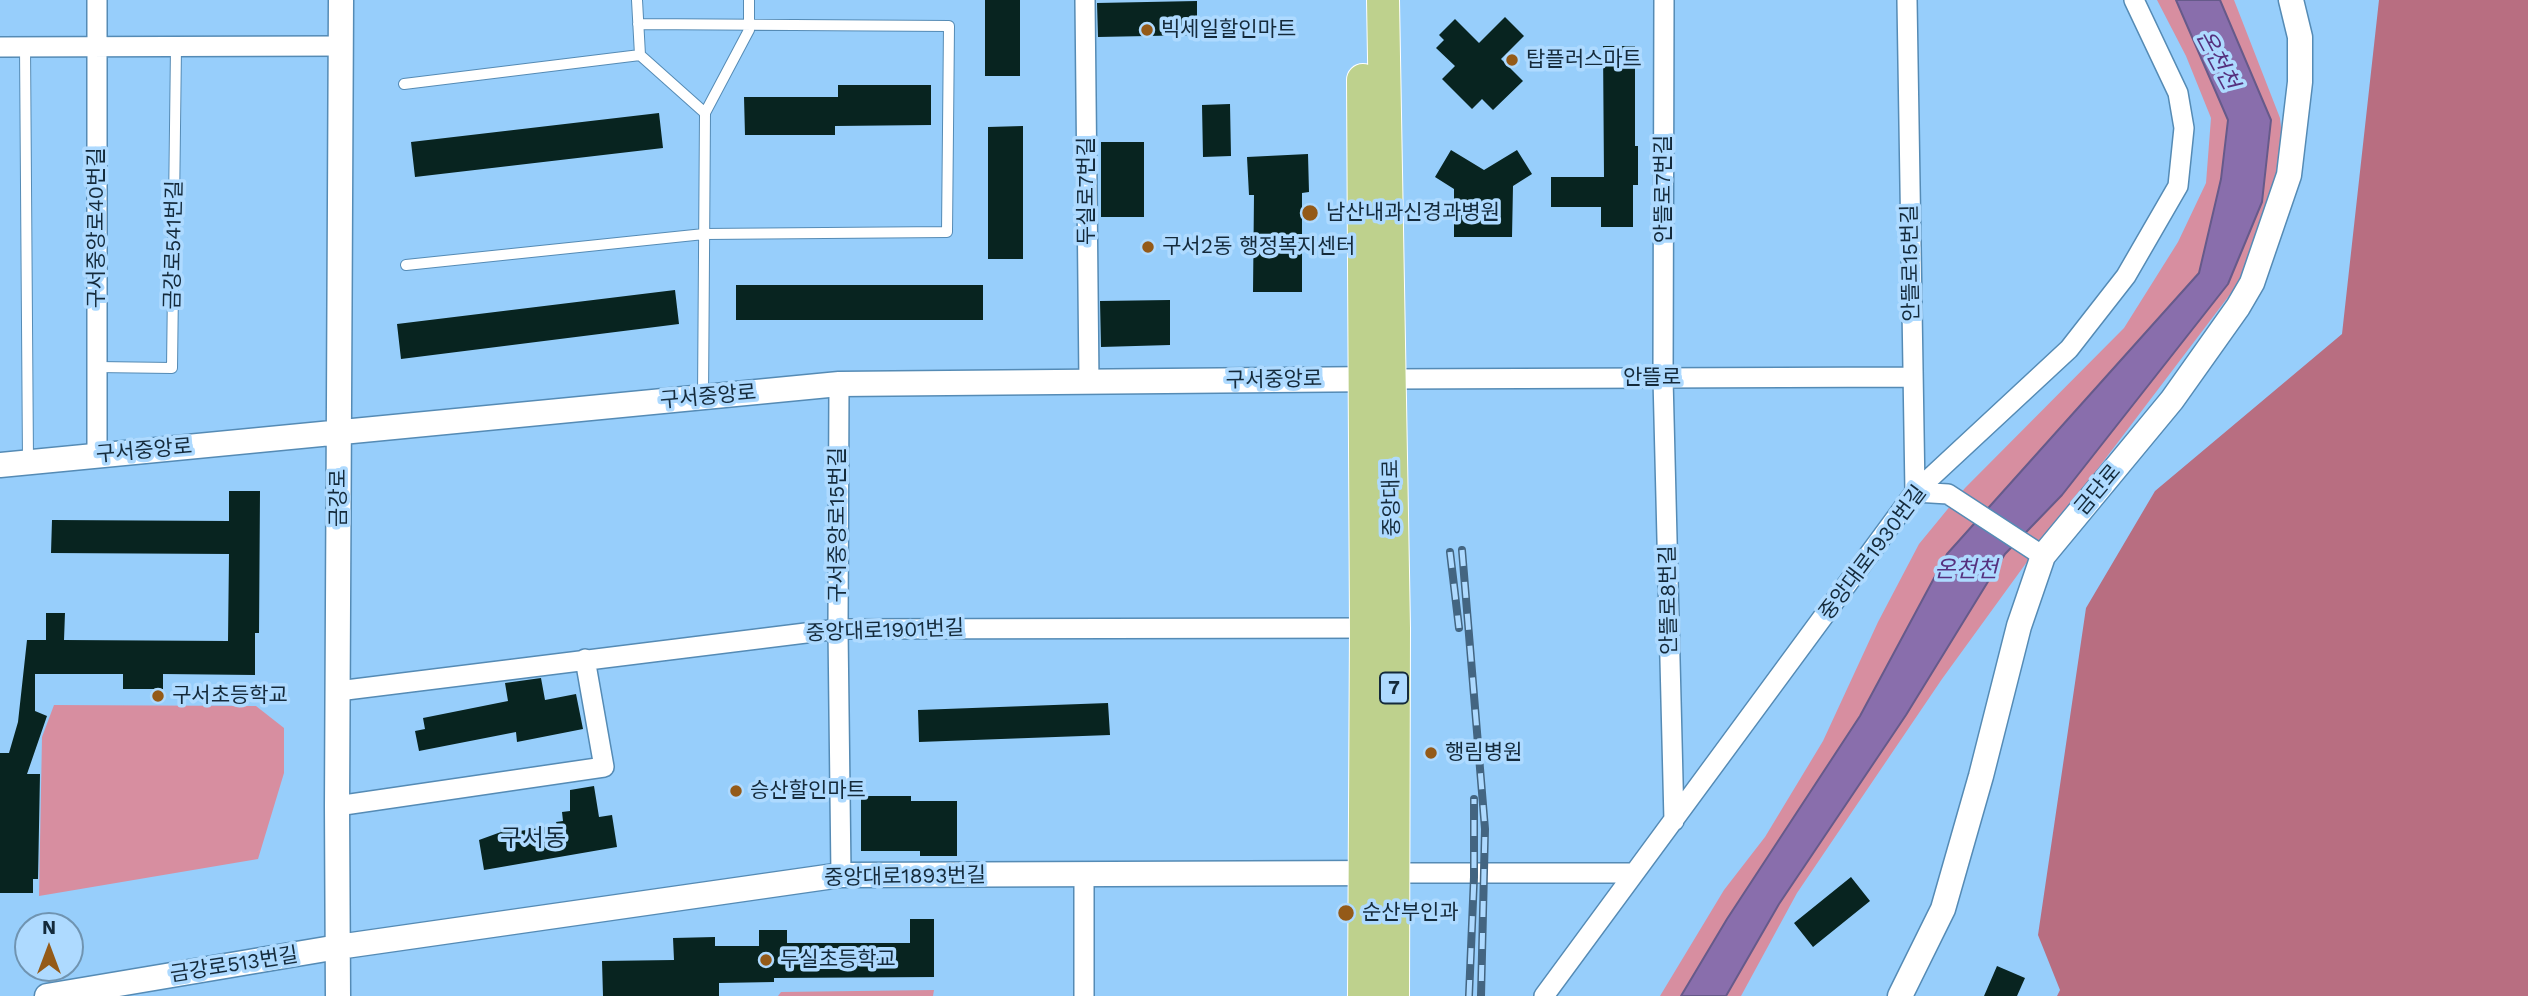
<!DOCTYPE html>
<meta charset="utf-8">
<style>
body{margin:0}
#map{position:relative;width:2528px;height:996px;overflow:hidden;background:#97cefb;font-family:"Work Sans",sans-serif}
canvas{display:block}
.north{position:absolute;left:14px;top:912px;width:70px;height:70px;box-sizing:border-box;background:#aedaff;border:2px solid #7094b1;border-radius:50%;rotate:0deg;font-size:19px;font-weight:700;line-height:28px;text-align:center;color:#142a3b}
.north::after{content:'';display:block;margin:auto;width:24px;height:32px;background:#945a18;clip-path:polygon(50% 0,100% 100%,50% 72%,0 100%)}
</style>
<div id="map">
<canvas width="2528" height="996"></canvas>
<div class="north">N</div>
</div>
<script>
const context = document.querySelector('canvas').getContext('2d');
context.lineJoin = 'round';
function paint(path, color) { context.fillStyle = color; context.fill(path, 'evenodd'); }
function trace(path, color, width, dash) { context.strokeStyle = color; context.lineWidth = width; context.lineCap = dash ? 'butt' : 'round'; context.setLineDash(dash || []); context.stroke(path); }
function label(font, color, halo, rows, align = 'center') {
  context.font = font + ' "Work Sans","Noto Sans KR",sans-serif'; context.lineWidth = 7; context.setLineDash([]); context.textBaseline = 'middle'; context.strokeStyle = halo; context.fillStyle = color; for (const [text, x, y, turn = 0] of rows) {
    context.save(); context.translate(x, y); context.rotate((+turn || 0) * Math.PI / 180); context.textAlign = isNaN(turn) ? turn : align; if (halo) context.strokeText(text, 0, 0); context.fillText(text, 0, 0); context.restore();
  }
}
paint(new Path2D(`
 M 2157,0 L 2234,0 L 2280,118 L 2283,145 L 2277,183 L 2241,280 L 2024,566 L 1942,679 L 1797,893 L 1741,996 L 1660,996 L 1724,890 L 1765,837 L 1823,741 L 1878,622 L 1919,544 L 1965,488 L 2124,328 L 2178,242 L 2206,183 L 2211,118 L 2186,56 Z
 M 54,705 L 256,706 L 284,728 L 284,773 L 258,859 L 39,896 L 42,737 Z
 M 934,990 L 933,996 L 778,996 L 781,992 Z`), '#d78ea0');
paint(new Path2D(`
 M 2379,0 L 2528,0 L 2528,996 L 2057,996 L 2060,990 L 2038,935 L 2086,608 L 2155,491 L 2342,334 Z`), '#b86e81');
const water = new Path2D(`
 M 2176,0 L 2220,0 L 2271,120 L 2262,202 L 2228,284 L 2062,495 L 2005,554 L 1906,715 L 1779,904 L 1726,996 L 1681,996 L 1727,919 L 1860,716 L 1947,554 L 2199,273 L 2221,179 L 2228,120 Z`);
paint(water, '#896eac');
trace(water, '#665a8a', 2);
paint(new Path2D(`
 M 985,0 L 1020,0 L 1020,76 L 985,76 Z
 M 1197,1 L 1197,35 L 1098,37 L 1097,3 Z
 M 1505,17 L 1524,36 L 1501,59 L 1523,81 L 1493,110 L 1482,99 L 1472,109 L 1442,79 L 1455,66 L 1436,48 L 1444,40 L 1439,35 L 1455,19 L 1479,43 Z
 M 1603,46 L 1635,46 L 1635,146 L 1638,146 L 1638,185 L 1633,185 L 1633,227 L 1601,227 L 1601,207 L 1551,207 L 1551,177 L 1604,177 Z
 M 838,85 L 931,85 L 931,125 L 835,126 L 835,135 L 745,135 L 744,97 L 838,97 Z
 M 1230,104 L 1231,156 L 1203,157 L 1202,105 Z
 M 659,113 L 663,148 L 415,177 L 411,142 Z
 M 1023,126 L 1023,259 L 988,259 L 988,127 Z
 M 1101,142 L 1144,142 L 1144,217 L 1101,217 Z
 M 1451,150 L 1484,170 L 1517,150 L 1532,174 L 1513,186 L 1512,237 L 1454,237 L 1454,189 L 1435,177 Z
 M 1308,154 L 1309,192 L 1302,193 L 1302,292 L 1253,292 L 1254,195 L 1249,195 L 1247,157 Z
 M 736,285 L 983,285 L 983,320 L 736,320 Z
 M 675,290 L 679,324 L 401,359 L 397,324 Z
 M 1170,300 L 1170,345 L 1101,347 L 1100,301 Z
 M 229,491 L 260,491 L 259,633 L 255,633 L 255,675 L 163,674 L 163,689 L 123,689 L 123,674 L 35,674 L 35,711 L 47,716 L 27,774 L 40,774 L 38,879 L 33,879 L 33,893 L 0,893 L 0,753 L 9,753 L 18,722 L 27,640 L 46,640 L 46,613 L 65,613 L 64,640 L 228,641 L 229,554 L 51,553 L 52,520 L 229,521 Z
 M 541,678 L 545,700 L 576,694 L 583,729 L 517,742 L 516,732 L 419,751 L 415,731 L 425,729 L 423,718 L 508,701 L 505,683 Z
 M 1108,703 L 1110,735 L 919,742 L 918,710 Z
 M 594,786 L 599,817 L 612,815 L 617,847 L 484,870 L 479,840 L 501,832 L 500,828 L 517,824 L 520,831 L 557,825 L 556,822 L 563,821 L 562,812 L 570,811 L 570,790 Z
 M 861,796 L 911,796 L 911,801 L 957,801 L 957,856 L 920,856 L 920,851 L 861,851 Z
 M 1851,877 L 1870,901 L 1813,947 L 1794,923 Z
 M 910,919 L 934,919 L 934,977 L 774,978 L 774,982 L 719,983 L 719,996 L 603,996 L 602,961 L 674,960 L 673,938 L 715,937 L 715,946 L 759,946 L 759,930 L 787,930 L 787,943 L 910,943 Z
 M 1997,966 L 2025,978 L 2017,996 L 1984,996 Z`), '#082420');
const service = new Path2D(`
 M 25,47 L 28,461
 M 640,55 L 705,113
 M 404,84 L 640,55 L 637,0
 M 406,265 L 704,234 L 947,232 L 949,26 L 638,24
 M 97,367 L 172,368 L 176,47
 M 703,397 L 705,113 L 749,30 L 749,0`);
const minor = new Path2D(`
 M 1085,0 L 1089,382
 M 1664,0 L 1663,378 L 1674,821
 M 1907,0 L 1915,492 L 1948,494 L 2043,556
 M 0,47 L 341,46
 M 1390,379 L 1913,377
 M 839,384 L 838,629 L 841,875
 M 97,455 L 97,0
 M 338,691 L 838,629 L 1376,628
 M 337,806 L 604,767 L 585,659
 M 1394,873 L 1633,873
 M 1084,874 L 1084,996
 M 1544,996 L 1915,492 L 2069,349 L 2126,276 L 2178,186 L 2184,128 L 2178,93 L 2134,0`);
const tertiary = new Path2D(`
 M 0,465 L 839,384 L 1383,379
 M 47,996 L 338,947 L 841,875 L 1381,873
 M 338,996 L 337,806 L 341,0
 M 1900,996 L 1943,909 L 1981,776 L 2019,626 L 2043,556 L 2172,400 L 2238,307 L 2252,283 L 2289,175 L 2300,82 L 2300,37 L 2291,0`);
const primary = new Path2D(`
 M 1383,0 L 1394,628 L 1393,996
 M 1363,80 L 1366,628 L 1364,996`);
trace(service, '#558bb5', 12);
trace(minor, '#558bb5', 22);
trace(tertiary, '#558bb5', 27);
trace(primary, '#fff', 34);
trace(service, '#fff', 10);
trace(minor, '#fff', 19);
trace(tertiary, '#fff', 24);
trace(primary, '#bed18d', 32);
const rail = new Path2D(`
 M 1462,550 L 1485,829 L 1481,996
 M 1450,552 L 1459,628
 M 1469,996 L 1474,877 L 1474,799`);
trace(rail, '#436581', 8);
trace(rail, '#aedaff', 5, [16]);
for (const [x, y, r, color] of [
 [1147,30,7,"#945a18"],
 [1512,60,7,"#945a18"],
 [1310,213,9,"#945a18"],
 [1148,247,7,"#945a18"],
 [158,696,7,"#945a18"],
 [1431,753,7,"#945a18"],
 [736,791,7,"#945a18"],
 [1346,913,9,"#945a18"],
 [766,960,7,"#945a18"]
]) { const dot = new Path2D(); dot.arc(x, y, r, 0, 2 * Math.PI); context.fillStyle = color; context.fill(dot); trace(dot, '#aedaff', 2.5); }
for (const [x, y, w] of [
 [1394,688,28]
]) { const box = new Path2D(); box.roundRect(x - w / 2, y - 15.5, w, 31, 5); context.fillStyle = '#aedaff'; context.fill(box); trace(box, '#142a3b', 2); }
label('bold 19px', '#142a3b', null, [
 ["7",1394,688]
]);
label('21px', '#142a3b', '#aedaff', [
 ["빅세일할인마트",1161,30],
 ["탑플러스마트",1526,60],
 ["남산내과신경과병원",1326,213],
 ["구서2동 행정복지센터",1162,247],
 ["구서초등학교",172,696],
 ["행림병원",1445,753],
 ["승산할인마트",750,791],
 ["순산부인과",1362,913],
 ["두실초등학교",780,960]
], 'left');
label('21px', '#142a3b', '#aedaff', [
 ["안뜰로7번길",1664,189,-90],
 ["두실로7번길",1087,191,-90],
 ["구서중앙로40번길",97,228,-90],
 ["금강로541번길",174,245,-89],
 ["안뜰로15번길",1911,263,-91],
 ["안뜰로",1652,378],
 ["구서중앙로",1274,380,-1],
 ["구서중앙로",708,397,-5],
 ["구서중앙로",144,451,-5],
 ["금단로",2098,490,-50],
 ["금강로",339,498,-90],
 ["중앙대로",1392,498,-91],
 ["구서중앙로15번길",838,525,-90],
 ["중앙대로1930번길",1873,553,-53],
 ["안뜰로8번길",1669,600,-91],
 ["중앙대로1901번길",885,631,-2],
 ["중앙대로1893번길",905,877,-1],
 ["금강로513번길",234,965,-9]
]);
label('italic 23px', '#56317e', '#aedaff', [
 ["온천천",2217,60,62],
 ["온천천",1966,570]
]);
label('24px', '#142a3b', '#aedaff', [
 ["구서동",533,839]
]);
</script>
